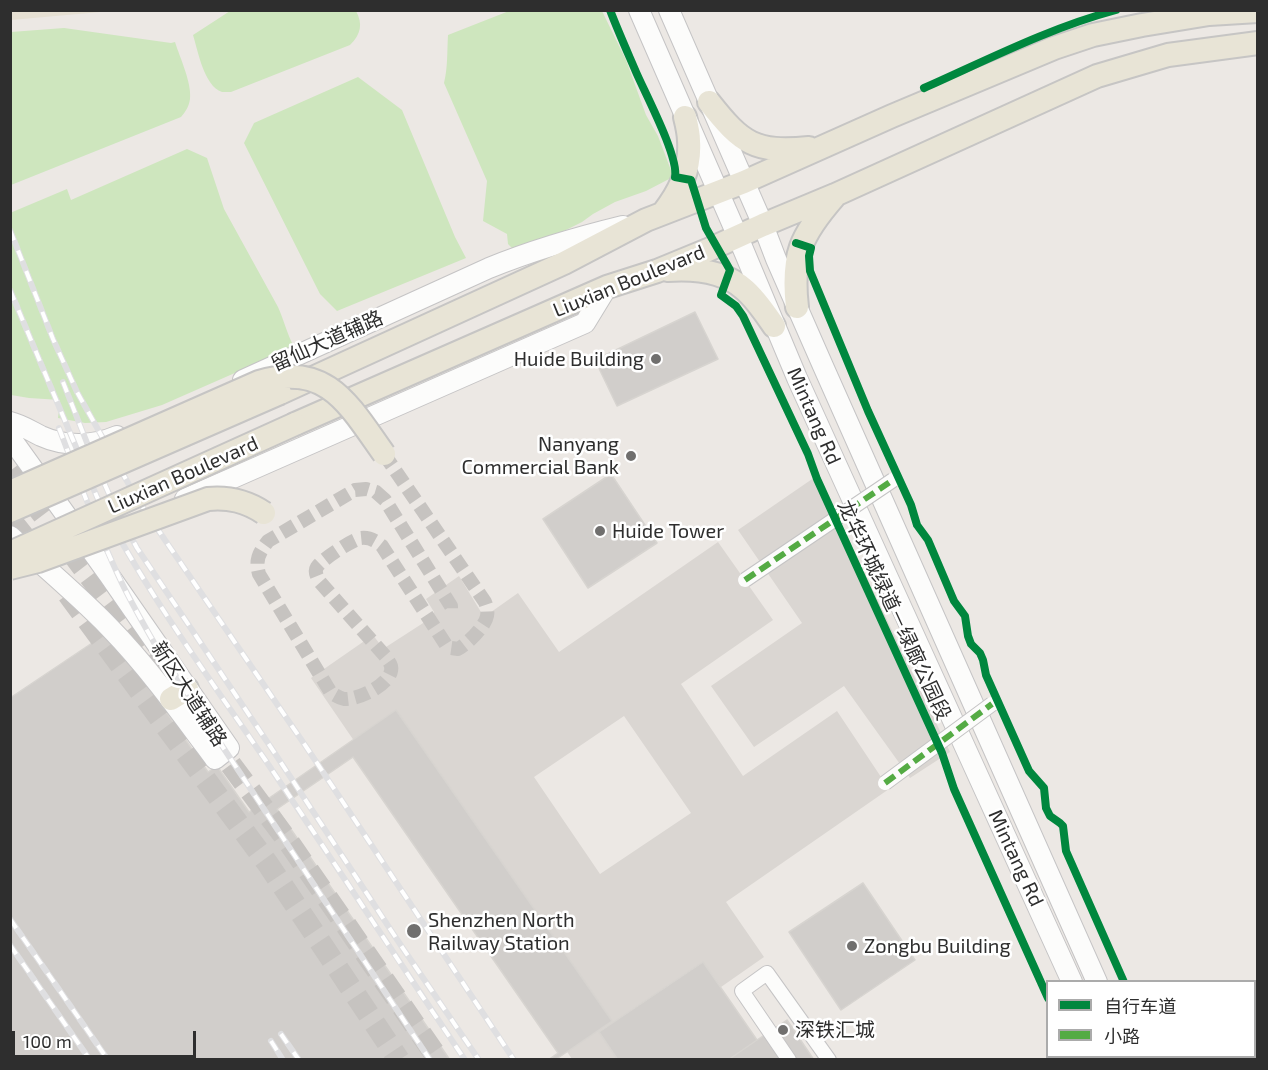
<!DOCTYPE html>
<meta charset="utf-8">
<style>
body{margin:0}
#map{position:relative;width:1268px;height:1070px;overflow:hidden;background:#ece8e4;font-family:"Exo 2","Noto Sans SC",sans-serif}
canvas{display:block}
.frame{position:absolute;inset:0;border:12px solid #2e2e2e;pointer-events:none}
.legend{position:absolute;left:1046px;top:980px;width:210px;height:78px;box-sizing:border-box;background:#fff;border:2px solid #ababab;margin:0;padding:8px 10px;list-style:none;font-size:18px;color:#2e2e2e}
.legend li{display:flex;align-items:center;gap:12px;height:30px}
.legend b{width:30px;border:2px solid #ababab}
.scale{position:absolute;left:12px;top:1031px;width:184px;height:27px;box-sizing:border-box;border:3px solid #2e2e2e;border-top:0;padding-left:8px;font-size:18px;line-height:21px;white-space:nowrap;color:#2e2e2e;-webkit-text-stroke:4px #fff;paint-order:stroke}
</style>
<div id="map">
<canvas width="1268" height="1070"></canvas>
<div class="frame"></div>
<ul class="legend">
<li><b style="height:8px;background:#00873e"></b>自行车道</li>
<li><b style="height:8px;background:#54ab44"></b>小路</li>
</ul>
<div class="scale">100 m</div>
</div>
<script>
const context = document.querySelector('canvas').getContext('2d');
context.lineJoin = 'round';
function paint(path, color) { context.fillStyle = color; context.fill(path, 'evenodd'); }
function trace(path, color, width, dash) { context.strokeStyle = color; context.lineWidth = width; context.lineCap = dash ? 'butt' : 'round'; context.setLineDash(dash || []); context.stroke(path); }
function label(font, color, halo, rows, align = 'center') {
  context.font = font + ' "Exo 2","Noto Sans SC",sans-serif'; context.lineWidth = 5; context.setLineDash([]); context.textBaseline = 'middle'; context.strokeStyle = halo; context.fillStyle = color; for (const [text, x, y, turn = 0] of rows) {
    context.save(); context.translate(x, y); context.rotate((+turn || 0) * Math.PI / 180); context.textAlign = isNaN(turn) ? turn : align; if (halo) context.strokeText(text, 0, 0); context.fillText(text, 0, 0); context.restore();
  }
}
paint(new Path2D(`
 M 11,10 L 112,10 L 112,11 L 11,20 Z`), '#e6e0d3');
paint(new Path2D(`
 M 230,11 L 356,11 C 363,24 361,34 350,45 L 231,92 C 231,92 222,92 222,92 C 204,86 198,51 193,35 Z
 M 509,11 L 602,11 L 626,60 L 646,115 L 658,136 L 672,173 L 671,178 L 646,191 L 615,202 L 593,214 L 582,222 L 548,239 L 514,250 L 508,244 L 507,234 L 483,221 L 487,181 L 444,83 C 448,67 447,51 448,35 Z
 M 64,28 L 171,43 L 175,42 C 180,58 192,83 190,99 C 189,106 186,111 181,117 L 11,185 L 11,32 Z
 M 358,77 L 402,110 L 455,237 L 466,258 L 337,311 L 320,294 L 244,143 L 254,123 Z
 M 187,149 L 207,158 L 224,209 L 278,307 C 284,320 287,334 294,347 L 162,405 L 106,422 L 85,423 L 58,418 L 60,400 L 29,398 L 11,395 L 10,213 L 67,189 L 71,200 Z`), '#cee6be');
paint(new Path2D(`
 M 818,475 L 950,752 L 910,778 L 844,686 L 754,747 L 711,686 L 802,623 L 738,530 Z
 M 718,542 L 773,620 L 681,684 L 743,776 L 837,711 L 889,789 L 726,902 L 764,957 L 721,987 L 703,962 L 599,1032 L 618,1059 L 572,1059 L 311,678 L 373,635 L 382,647 L 386,647 L 434,616 L 434,612 L 426,599 L 459,576 L 484,617 L 518,593 L 559,652 ZM 624,716 L 691,813 L 600,874 L 534,777 Z`), '#dad6d2');
const building = new Path2D(`
 M 695,312 L 718,359 L 617,406 L 595,360 Z
 M 611,474 L 657,543 L 588,588 L 543,519 Z
 M 110,631 L 208,772 L 217,766 L 249,812 L 396,710 L 612,1021 L 555,1060 L 10,1060 L 10,698 Z
 M 353,757 L 558,1053 L 548,1060 L 450,1060 L 277,809 Z
 M 863,883 L 915,960 L 841,1010 L 789,932 Z
 M 703,962 L 757,1040 L 728,1060 L 618,1060 L 599,1032 Z
 M 787,1020 L 814,1060 L 728,1060 L 757,1040 Z`);
paint(building, '#d1cecb');
trace(building, '#d7d4d0', 1.5);
trace(new Path2D(`
 M 384,454 L 485,602 C 487,607 488,611 487,616 C 485,627 467,644 458,649 L 451,648 L 446,645 L 382,546 C 376,541 370,537 361,538 C 352,540 321,560 317,567 C 314,572 317,576 319,581 L 386,657 C 387,660 390,662 391,666 C 395,683 358,700 344,699 C 339,698 335,695 331,693 L 259,574 C 255,559 259,553 268,541 L 355,490 L 366,489 L 376,492 L 385,500 L 451,606 L 451,613`), '#c6c3c0', 14, [14, 7]);
trace(new Path2D(`
 M 10,471 L 190,709
 M 10,519 L 41,558
 M 68,594 L 268,864 L 399,1060
 M 211,738 L 290,844 L 439,1060`), '#c6c3c0', 22, [22, 11]);
const street = new Path2D(`
 M 789,1060 L 742,991 L 767,973 L 829,1060`);
const secondary = new Path2D(`
 M 639,10 L 738,237 L 797,378 L 1072,982
 M 669,10 L 763,225 L 776,259 L 823,366 L 1097,982
 M 243,380 L 489,268 C 533,250 578,237 623,226
 M 10,422 C 22,425 31,431 41,436 C 65,447 94,446 117,436
 M 10,437 L 109,575 L 229,748 L 215,759 C 181,713 148,667 109,627 C 78,595 43,566 10,536
 M 185,499 L 585,323 L 607,287
 M 1106,1056 L 1107,1060
 M 1132,1056 L 1133,1060`);
const primary = new Path2D(`
 M 709,102 C 742,144 755,153 809,148
 M 663,213 C 679,193 691,168 689,141 C 689,133 687,125 685,117
 M 667,270 C 694,268 724,271 744,289 C 756,299 765,313 774,326
 M 797,307 C 791,256 801,235 834,197
 M 280,393 L 564,263 L 646,220 L 744,182 L 892,116 L 1054,48 L 1093,35 L 1142,25 L 1209,14 L 1258,11
 M 295,424 L 607,287 L 657,271 L 708,250 L 763,225 L 835,195 L 1097,76 L 1168,55 L 1258,43
 M 171,699 L 187,689`);
trace(street, '#c5c4c5', 16);
trace(secondary, '#c5c4c5', 22);
trace(primary, '#c6c5c4', 26);
trace(street, '#fcfcfb', 14);
trace(secondary, '#fcfcfb', 20);
trace(primary, '#e8e4d6', 22);
const rail = new Path2D(`
 M 10,230 L 53,339 L 77,392 L 137,499 L 309,751 L 514,1060
 M 10,290 L 97,497 C 145,590 207,675 266,761 C 333,860 398,961 465,1060
 M 63,382 L 91,453 L 113,503 L 137,548 L 274,752 L 402,947 L 479,1060
 M 59,428 C 78,478 96,528 119,577 C 130,601 143,623 156,646 L 430,1060
 M 10,919 L 108,1060
 M 10,945 L 90,1060
 M 281,1034 L 299,1060
 M 271,1041 L 283,1060`);
trace(rail, '#dfdfe1', 6);
trace(rail, '#fff', 4, [11]);
const streetBridge = new Path2D(`
 M 745,580 L 893,480
 M 885,783 L 992,704`);
const primaryBridge = new Path2D(`
 M 10,492 L 259,382 C 327,361 349,405 384,454
 M 10,511 L 280,393
 M 10,553 L 295,424
 M 10,568 L 38,561 L 208,499 C 229,497 246,501 264,513`);
trace(streetBridge, '#c5c4c5', 16, []);
trace(primaryBridge, '#c6c5c4', 26, []);
trace(streetBridge, '#fcfcfb', 14);
trace(primaryBridge, '#e8e4d6', 22);
trace(new Path2D(`
 M 745,580 L 893,480
 M 885,783 L 992,704`), '#54ab44', 6, [12, 6]);
trace(new Path2D(`
 M 610,10 C 618,31 627,51 636,72 C 645,93 679,157 675,177 L 691,180 L 706,228 L 730,270 L 721,295 L 736,306 L 743,316 L 808,454 L 817,479 L 942,753 L 954,789 L 1048,998
 M 924,88 C 987,60 1049,28 1116,10
 M 796,243 L 811,248 L 809,256 L 810,271 L 868,411 L 911,505 L 917,525 L 928,540 L 954,601 L 965,616 L 968,636 L 971,644 L 980,653 L 983,660 L 986,675 L 1029,771 L 1044,788 L 1046,808 L 1050,816 L 1060,823 L 1063,826 L 1066,851 L 1124,982`), '#00873e', 8);
for (const [x, y, r, color] of [
 [656,359,6,"#706f6e"],
 [631,456,6,"#706f6e"],
 [600,531,6,"#706f6e"],
 [414,931,8,"#706f6e"],
 [852,946,6,"#706f6e"],
 [783,1030,6,"#706f6e"]
]) { const dot = new Path2D(); dot.arc(x, y, r, 0, 2 * Math.PI); context.fillStyle = color; context.fill(dot); trace(dot, '#fff', 2); }
label('20px', '#2e2e2e', '#fff', [
 ["Liuxian Boulevard",629,281,-22],
 ["留仙大道辅路",327,341,-24],
 ["Mintang Rd",814,416,66],
 ["Liuxian Boulevard",183,475,-24],
 ["龙华环城绿道－绿廊公园段",894,610,65],
 ["新区大道辅路",189,694,57],
 ["Mintang Rd",1016,858,65]
]);
label('20px', '#2e2e2e', '#fff', [
 ["Huide Building",644,359,"right"],
 ["Nanyang",619,444,"right"],
 ["Commercial Bank",619,467,"right"],
 ["Huide Tower",612,531],
 ["Shenzhen North",428,920],
 ["Railway Station",428,943],
 ["Zongbu Building",864,946],
 ["深铁汇城",795,1030]
], 'left');
</script>
